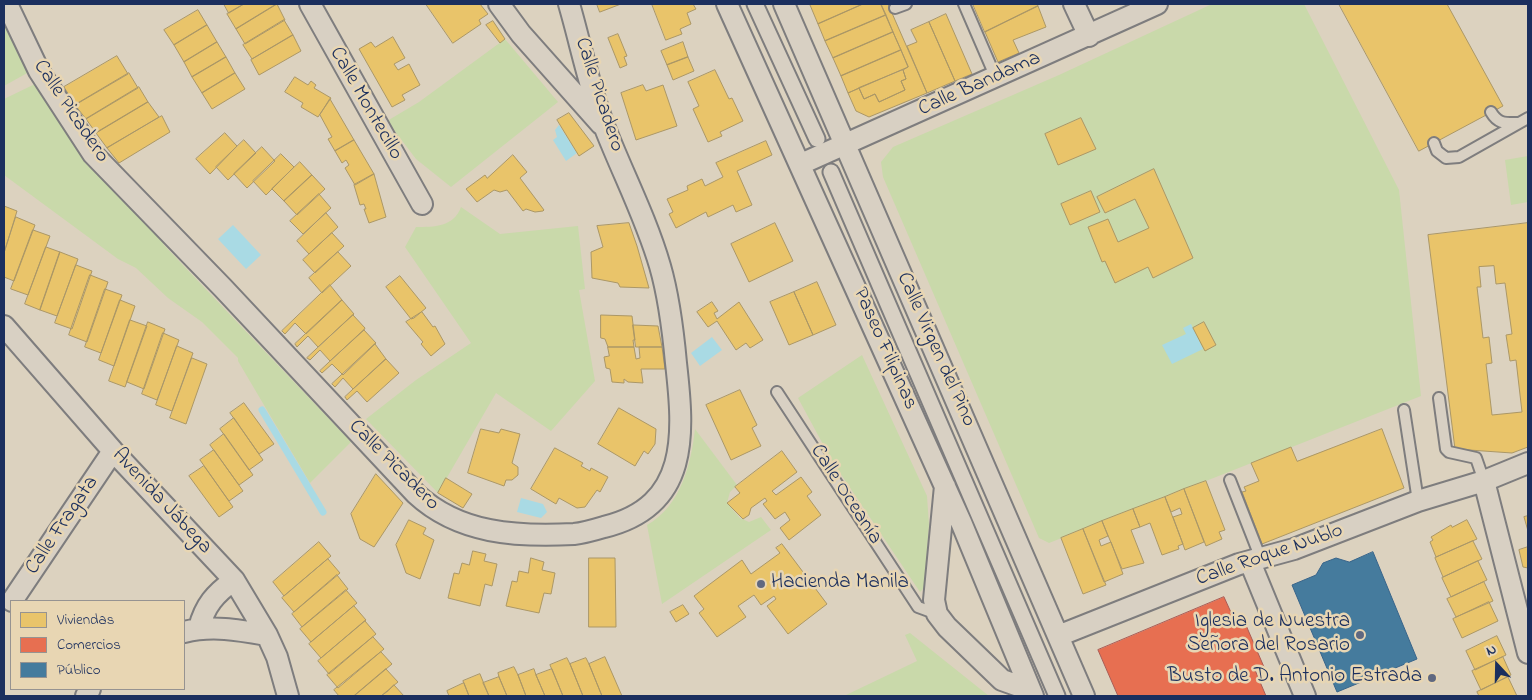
<!DOCTYPE html>
<meta charset="utf-8">
<style>
body{margin:0}
#map{position:relative;width:1532px;height:700px;overflow:hidden;background:#dcd2bf;font-family:"Indie Flower",sans-serif}
canvas{display:block}
.frame{position:absolute;inset:0;border:5px solid #1b2f5e;pointer-events:none}
.legend{position:absolute;left:10px;top:600px;width:175px;height:90px;box-sizing:border-box;background:#e8d6b3;border:1px solid #969391;margin:0;padding:6px 9px;list-style:none;font-size:15px;color:#1b2f5e}
.legend li{display:flex;align-items:center;gap:10px;height:25px}
.legend b{width:25px;border:1px solid #969391}
.north{position:absolute;left:1472px;top:640px;width:50px;height:50px;-webkit-text-stroke:4px #e8d6b3;paint-order:stroke;rotate:339deg;font-size:14px;font-weight:700;line-height:20px;text-align:center;color:#1b2f5e}
.north::after{content:'';display:block;margin:auto;width:18px;height:22px;background:#1b2f5e;clip-path:polygon(50% 0,100% 100%,50% 72%,0 100%)}
</style>
<div id="map">
<canvas width="1532" height="700"></canvas>
<div class="frame"></div>
<ul class="legend">
<li><b style="height:14px;background:#e9c46a"></b>Viviendas</li>
<li><b style="height:14px;background:#e76f51"></b>Comercios</li>
<li><b style="height:14px;background:#457b9d"></b>Público</li>
</ul>
<div class="north">N</div>
</div>
<script>
const context = document.querySelector('canvas').getContext('2d');
context.lineJoin = 'round';
function paint(path, color) { context.fillStyle = color; context.fill(path, 'evenodd'); }
function trace(path, color, width, dash) { context.strokeStyle = color; context.lineWidth = width; context.lineCap = dash ? 'butt' : 'round'; context.setLineDash(dash || []); context.stroke(path); }
function label(font, color, halo, rows, align = 'center') {
  context.font = font + ' "Indie Flower",sans-serif'; context.lineWidth = 5; context.setLineDash([]); context.textBaseline = 'middle'; context.strokeStyle = halo; context.fillStyle = color; for (const [text, x, y, turn = 0] of rows) {
    context.save(); context.translate(x, y); context.rotate((+turn || 0) * Math.PI / 180); context.textAlign = isNaN(turn) ? turn : align; if (halo) context.strokeText(text, 0, 0); context.fillText(text, 0, 0); context.restore();
  }
}
paint(new Path2D(`
 M 1212,4 L 1304,4 L 1399,190 L 1421,396 L 1049,543 L 1039,538 L 883,177 L 881,162 L 893,147 L 1059,75 Z
 M 4,21 L 29,72 L 4,86 Z
 M 505,39 L 558,102 L 451,187 L 416,159 L 387,121 L 419,102 Z
 M 35,84 L 83,158 L 166,241 L 163,244 L 351,442 L 310,483 L 238,361 L 238,358 L 202,322 L 168,298 L 136,268 L 118,259 L 4,175 L 4,99 Z
 M 1528,156 L 1528,202 L 1511,205 L 1505,160 Z
 M 461,207 L 500,234 L 578,226 L 585,289 L 579,290 L 595,381 L 551,431 L 496,393 L 438,493 L 366,419 L 416,380 L 471,343 L 405,247 L 416,227 C 434,227 454,227 461,207 Z
 M 862,355 L 927,496 L 929,525 L 924,588 L 920,592 L 832,461 L 798,398 Z
 M 695,429 L 737,485 L 730,492 L 727,503 L 740,518 L 749,522 L 761,517 L 771,530 L 662,604 L 647,525 C 681,506 691,464 695,429 Z
 M 910,633 L 989,696 L 844,696 L 917,661 L 905,635 Z`), '#c9d9aa');
paint(new Path2D(`
 M 559,125 L 577,153 L 566,161 L 553,140 L 557,137 L 555,130 Z
 M 233,225 L 261,255 L 246,269 L 218,239 Z
 M 1191,324 L 1203,349 L 1172,364 L 1162,345 L 1186,334 L 1183,328 Z
 M 712,337 L 722,350 L 700,366 L 691,353 Z
 M 521,498 L 543,504 L 547,512 L 541,518 L 517,512 Z`), '#a9dae4');
const homes = new Path2D(`
 M 224,4 L 244,4 L 229,13 Z
 M 244,4 L 277,4 L 236,29 L 227,14 Z
 M 277,4 L 285,20 L 245,44 L 236,29 Z
 M 426,4 L 480,4 L 488,14 L 479,20 L 481,24 L 453,43 Z
 M 597,4 L 621,4 L 600,12 Z
 M 652,4 L 693,4 L 696,9 L 687,13 L 691,24 L 680,29 L 682,34 L 666,40 Z
 M 812,4 L 863,4 L 818,24 L 810,5 Z
 M 863,4 L 881,4 L 886,15 L 825,41 L 818,24 Z
 M 881,4 L 888,4 L 927,93 L 869,117 L 856,111 L 848,93 L 859,88 L 864,99 L 875,94 L 879,102 L 905,90 L 901,81 L 906,79 L 903,70 L 908,67 Z
 M 973,4 L 1037,4 L 1038,6 L 985,32 Z
 M 1339,4 L 1447,4 L 1503,106 L 1419,151 Z
 M 1038,6 L 1046,27 L 1013,40 L 1019,53 L 998,62 L 985,32 Z
 M 198,10 L 207,25 L 174,45 L 164,30 Z
 M 946,14 L 972,74 L 955,81 L 929,22 Z
 M 886,15 L 893,32 L 833,58 L 825,41 Z
 M 284,20 L 293,35 L 252,59 L 243,45 Z
 M 493,21 L 505,39 L 500,43 L 486,25 Z
 M 929,22 L 955,81 L 927,93 L 907,46 L 917,42 L 911,30 Z
 M 207,25 L 217,42 L 184,62 L 174,45 Z
 M 893,32 L 901,50 L 841,76 L 833,58 Z
 M 618,34 L 627,56 L 624,57 L 627,65 L 620,68 L 608,38 Z
 M 293,35 L 301,51 L 259,75 L 251,60 Z
 M 393,37 L 405,58 L 394,64 L 398,70 L 409,64 L 420,85 L 402,95 L 405,100 L 392,107 L 359,49 L 371,42 L 375,47 Z
 M 217,42 L 226,57 L 192,77 L 184,62 Z
 M 683,42 L 688,57 L 667,65 L 661,51 Z
 M 901,50 L 908,67 L 848,93 L 841,76 Z
 M 117,56 L 128,74 L 75,105 L 64,87 Z
 M 226,57 L 235,73 L 202,93 L 192,77 Z
 M 688,57 L 694,71 L 673,80 L 667,65 Z
 M 715,70 L 729,99 L 732,98 L 743,121 L 720,132 L 722,136 L 708,142 L 693,109 L 699,106 L 688,82 Z
 M 903,70 L 906,79 L 901,81 L 905,90 L 879,102 L 875,94 L 864,99 L 859,88 Z
 M 129,73 L 138,88 L 86,119 L 75,105 Z
 M 235,73 L 245,89 L 212,109 L 202,93 Z
 M 295,77 L 308,85 L 311,81 L 316,85 L 314,88 L 331,98 L 318,117 L 301,107 L 303,103 L 285,92 Z
 M 643,85 L 646,91 L 663,85 L 677,126 L 636,140 L 621,93 Z
 M 139,87 L 148,102 L 96,133 L 86,119 Z
 M 330,99 L 354,140 L 335,151 L 328,139 L 332,137 L 320,115 Z
 M 148,102 L 159,117 L 107,148 L 96,133 Z
 M 569,113 L 594,146 L 579,156 L 557,120 Z
 M 162,116 L 170,132 L 119,163 L 107,148 Z
 M 1081,118 L 1096,149 L 1058,165 L 1045,134 Z
 M 225,133 L 237,146 L 210,174 L 196,159 Z
 M 244,140 L 256,153 L 228,180 L 216,167 Z
 M 354,140 L 374,174 L 355,185 L 345,168 L 349,165 L 346,160 L 342,163 L 335,151 Z
 M 766,141 L 772,155 L 737,171 L 752,205 L 736,212 L 733,205 L 708,217 L 706,212 L 676,228 L 669,214 L 673,212 L 667,199 L 688,190 L 687,186 L 702,179 L 705,186 L 723,177 L 716,163 Z
 M 262,147 L 275,161 L 247,188 L 234,174 Z
 M 281,154 L 294,167 L 266,195 L 253,181 Z
 M 513,155 L 527,172 L 520,178 L 544,210 L 543,211 L 535,212 L 526,209 L 523,211 L 507,190 L 500,192 L 494,190 L 477,202 L 466,189 L 485,175 L 487,178 Z
 M 300,162 L 312,175 L 284,201 L 272,189 Z
 M 1154,169 L 1193,258 L 1153,278 L 1148,267 L 1115,283 L 1105,261 L 1102,262 L 1088,227 L 1108,219 L 1118,242 L 1149,228 L 1135,199 L 1105,213 L 1097,197 Z
 M 374,174 L 386,217 L 369,223 L 364,209 L 366,209 L 364,204 L 360,205 L 354,185 Z
 M 312,175 L 325,189 L 297,215 L 284,201 Z
 M 1091,191 L 1100,212 L 1070,225 L 1061,204 Z
 M 319,194 L 331,208 L 303,234 L 290,221 Z
 M 4,206 L 17,211 L 4,253 Z
 M 326,213 L 338,227 L 309,254 L 297,241 Z
 M 16,217 L 35,225 L 14,281 L 4,277 L 4,253 Z
 M 629,223 L 637,246 L 649,288 L 620,287 L 618,283 L 592,278 L 591,252 L 603,247 L 597,226 Z
 M 775,223 L 793,261 L 749,282 L 731,244 Z
 M 1528,223 L 1528,447 L 1512,453 L 1455,449 L 1428,235 ZM 1494,266 L 1496,284 L 1505,283 L 1512,334 L 1506,335 L 1510,361 L 1516,360 L 1522,412 L 1492,415 L 1486,364 L 1492,363 L 1489,337 L 1483,338 L 1477,287 L 1481,287 L 1479,267 Z
 M 33,230 L 50,236 L 28,295 L 11,289 Z
 M 332,233 L 344,246 L 315,273 L 303,260 Z
 M 46,247 L 60,252 L 40,310 L 25,304 Z
 M 60,252 L 78,259 L 57,316 L 40,310 Z
 M 338,252 L 351,266 L 322,293 L 309,278 Z
 M 76,265 L 92,271 L 72,329 L 55,323 Z
 M 90,275 L 108,282 L 87,342 L 69,335 Z
 M 400,276 L 426,308 L 414,318 L 411,319 L 386,287 Z
 M 817,282 L 836,325 L 813,335 L 794,292 Z
 M 330,285 L 342,300 L 306,334 L 295,323 L 285,334 L 282,331 Z
 M 105,289 L 122,295 L 101,353 L 85,347 Z
 M 794,292 L 813,335 L 789,345 L 770,302 Z
 M 120,300 L 135,306 L 114,366 L 99,360 Z
 M 342,300 L 354,314 L 318,347 L 308,336 L 297,347 L 295,344 Z
 M 712,302 L 718,311 L 714,313 L 717,319 L 739,302 L 763,340 L 750,348 L 746,343 L 736,350 L 717,321 L 708,327 L 697,312 Z
 M 422,312 L 433,327 L 435,326 L 445,344 L 431,356 L 421,344 L 423,342 L 406,322 Z
 M 353,315 L 365,328 L 364,330 L 330,361 L 320,350 L 310,360 L 307,358 Z
 M 601,315 L 632,316 L 635,340 L 633,340 L 634,347 L 608,347 L 605,339 L 601,338 Z
 M 130,320 L 147,326 L 125,387 L 109,381 Z
 M 148,322 L 165,329 L 144,389 L 127,382 Z
 M 1204,322 L 1216,345 L 1205,351 L 1193,328 Z
 M 633,325 L 658,326 L 662,347 L 636,347 Z
 M 364,330 L 376,343 L 343,375 L 332,364 L 322,373 L 320,371 Z
 M 163,333 L 179,340 L 157,400 L 142,394 Z
 M 375,344 L 386,359 L 353,389 L 343,378 L 335,387 L 332,384 Z
 M 177,346 L 193,353 L 172,411 L 156,405 Z
 M 608,347 L 634,347 L 636,359 L 640,358 L 639,347 L 662,347 L 665,369 L 641,369 L 643,383 L 628,382 L 624,379 L 624,383 L 612,382 L 610,369 L 606,368 L 604,357 L 609,356 Z
 M 192,358 L 207,364 L 186,424 L 170,418 Z
 M 386,359 L 399,373 L 367,402 L 357,391 L 347,400 L 345,397 Z
 M 740,390 L 757,425 L 752,428 L 761,446 L 731,460 L 706,405 Z
 M 244,403 L 274,444 L 259,454 L 230,413 Z
 M 619,408 L 656,429 L 655,444 L 648,454 L 644,451 L 635,466 L 598,444 Z
 M 234,418 L 263,460 L 249,470 L 220,429 Z
 M 481,429 L 499,433 L 501,429 L 520,434 L 512,463 L 518,467 L 518,475 L 512,480 L 506,480 L 504,486 L 468,473 Z
 M 1382,429 L 1404,488 L 1262,544 L 1242,492 L 1246,491 L 1244,487 L 1259,481 L 1251,463 L 1291,447 L 1297,461 Z
 M 224,434 L 253,475 L 239,485 L 210,445 Z
 M 555,448 L 583,463 L 581,466 L 590,471 L 591,468 L 608,477 L 600,492 L 597,490 L 585,507 L 577,508 L 559,498 L 556,504 L 531,489 Z
 M 214,450 L 243,491 L 229,501 L 200,460 Z
 M 782,451 L 797,472 L 772,491 L 776,495 L 801,477 L 812,492 L 807,496 L 821,515 L 789,540 L 780,528 L 790,520 L 785,512 L 775,519 L 763,504 L 767,501 L 765,498 L 751,508 L 749,515 L 743,519 L 727,503 L 740,493 L 735,487 Z
 M 204,466 L 233,507 L 219,517 L 189,476 Z
 M 376,474 L 403,503 L 374,547 L 360,539 L 351,514 Z
 M 446,478 L 472,494 L 463,508 L 438,493 Z
 M 1206,481 L 1225,530 L 1219,532 L 1222,539 L 1206,546 L 1184,489 Z
 M 1184,489 L 1204,542 L 1185,550 L 1173,517 L 1182,514 L 1180,508 L 1171,512 L 1165,497 Z
 M 1165,497 L 1183,544 L 1178,546 L 1179,549 L 1162,555 L 1150,523 L 1140,527 L 1133,509 Z
 M 1133,509 L 1140,527 L 1131,530 L 1144,563 L 1122,569 L 1102,521 Z
 M 1528,516 L 1528,531 L 1524,517 Z
 M 409,520 L 426,528 L 423,534 L 434,540 L 420,579 L 406,573 L 396,545 Z
 M 1467,520 L 1477,539 L 1436,557 L 1430,542 L 1433,540 L 1431,537 L 1451,525 L 1452,527 Z
 M 1102,521 L 1108,536 L 1099,540 L 1101,546 L 1111,542 L 1123,574 L 1104,582 L 1083,529 Z
 M 1083,529 L 1106,585 L 1083,594 L 1061,538 Z
 M 1473,541 L 1482,559 L 1443,577 L 1435,558 Z
 M 319,542 L 331,556 L 284,596 L 273,582 Z
 M 782,544 L 827,604 L 788,634 L 767,606 L 776,599 L 774,596 L 761,605 L 754,595 L 738,606 L 746,617 L 717,637 L 699,613 L 704,609 L 694,596 L 742,560 L 751,574 L 780,553 L 776,548 Z
 M 1528,547 L 1528,568 L 1523,567 L 1519,550 Z
 M 473,551 L 486,554 L 484,561 L 497,564 L 492,586 L 485,584 L 480,606 L 448,598 L 454,573 L 459,574 L 462,563 L 469,565 Z
 M 531,558 L 544,562 L 542,570 L 555,573 L 551,594 L 544,593 L 539,613 L 506,606 L 512,581 L 517,582 L 519,571 L 528,573 Z
 M 589,558 L 615,558 L 616,627 L 589,627 Z
 M 328,559 L 340,573 L 294,612 L 282,598 Z
 M 1478,561 L 1487,580 L 1451,597 L 1442,578 Z
 M 337,575 L 348,589 L 302,627 L 292,614 Z
 M 1484,582 L 1493,601 L 1456,617 L 1447,599 Z
 M 346,590 L 357,603 L 311,642 L 300,629 Z
 M 1489,602 L 1498,621 L 1462,638 L 1453,619 Z
 M 683,605 L 689,614 L 676,622 L 670,612 Z
 M 354,606 L 366,620 L 321,658 L 309,644 Z
 M 365,621 L 376,634 L 329,674 L 318,661 Z
 M 1497,636 L 1506,655 L 1475,670 L 1466,651 Z
 M 373,637 L 384,649 L 338,688 L 327,675 Z
 M 381,652 L 392,664 L 354,696 L 339,696 L 334,690 Z
 M 605,657 L 622,696 L 602,696 L 589,664 Z
 M 1503,657 L 1511,675 L 1481,690 L 1472,671 Z
 M 567,658 L 570,664 L 583,696 L 563,696 L 550,665 Z
 M 586,658 L 589,664 L 602,696 L 583,696 L 570,664 Z
 M 514,667 L 518,675 L 526,696 L 507,696 L 499,677 L 498,673 Z
 M 386,669 L 398,682 L 381,696 L 354,696 Z
 M 534,669 L 536,675 L 545,696 L 526,696 L 518,675 Z
 M 552,669 L 563,696 L 545,696 L 536,675 Z
 M 480,674 L 489,696 L 469,696 L 463,681 Z
 M 499,677 L 507,696 L 489,696 L 483,683 Z
 M 1508,677 L 1517,696 L 1479,696 L 1477,692 Z
 M 464,683 L 469,696 L 449,696 L 447,691 Z
 M 394,685 L 404,696 L 381,696 L 388,691 Z`);
paint(homes, '#e9c46a');
trace(homes, '#ab9766', 1);
const shops = new Path2D(`
 M 1224,597 L 1234,619 L 1242,616 L 1264,667 L 1255,670 L 1266,696 L 1118,696 L 1098,650 Z`);
paint(shops, '#e76f51');
trace(shops, '#aa5c55', 1);
const public = new Path2D(`
 M 1373,552 L 1417,659 L 1337,692 L 1292,585 L 1316,575 L 1323,563 L 1336,558 L 1349,562 Z`);
paint(public, '#457b9d');
trace(public, '#38648a', 1);
trace(new Path2D(`
 M 262,410 L 323,512`), '#a9dae4', 7);
const service = new Path2D(`
 M 964,4 L 996,78
 M 895,8 L 906,4
 M 1491,112 C 1498,124 1505,123 1517,123
 M 1434,143 L 1437,151 L 1446,158 L 1459,157 L 1528,118
 M 777,392 L 918,607 L 937,614
 M 1439,398 L 1446,449 L 1449,452 L 1476,458 L 1484,481
 M 1404,410 L 1418,501
 M 1230,480 L 1261,559`);
const pedestrian = new Path2D(`
 M 755,4 L 817,139
 M 831,172 L 1057,696`);
const minor = new Path2D(`
 M 7,4 L 39,71 L 93,154 L 223,288 L 416,494 C 459,534 517,537 574,534 C 584,533 594,530 604,527 C 690,506 684,434 676,363 C 673,330 669,297 660,266 C 646,218 623,174 605,128 C 589,88 581,45 569,4
 M 310,4 L 422,204
 M 499,4 L 521,34 L 601,124
 M 727,4 L 961,522 L 1033,696
 M 784,4 L 1084,696
 M 1074,4 L 1089,36
 M 801,164 L 1157,4
 M 4,326 L 113,451 L 234,580 L 267,635 L 277,657 L 288,696
 M 1484,481 L 1528,653
 M 945,486 L 934,600 L 937,614 L 947,627 L 1002,680 L 1030,690
 M 1250,562 L 1305,696
 M 12,601 L 113,451
 M 199,628 C 205,605 215,594 234,580
 M 184,632 C 212,625 239,630 267,635
 M 1058,636 L 1239,564 L 1294,549 L 1418,501 L 1484,481 L 1528,463
 M 86,696 L 90,689`);
trace(service, '#7e7d7e', 14);
trace(pedestrian, '#7e7d7e', 19);
trace(minor, '#7e7d7e', 24);
trace(service, '#d8d0c3', 10);
trace(pedestrian, '#d8d0c3', 15);
trace(minor, '#d8d0c3', 20);
for (const [x, y, r, color] of [
 [761,584,5,"#5f6880"],
 [1360,635,5,"#5f6880"],
 [1432,678,5,"#5f6880"]
]) { const dot = new Path2D(); dot.arc(x, y, r, 0, 2 * Math.PI); context.fillStyle = color; context.fill(dot); trace(dot, '#e8d6b3', 2); }
label('21px', '#1b2f5e', '#e8d6b3', [
 ["Calle Bandama",980,85,-24],
 ["Calle Picadero",598,95,72],
 ["Calle Montecillo",365,104,60],
 ["Calle Picadero",70,112,56],
 ["Paseo Filipinas",884,349,66],
 ["Calle Virgen del Pino",935,350,66],
 ["Calle Picadero",393,466,45],
 ["Calle Oceanía",845,495,57],
 ["Avenida Jábega",161,502,47],
 ["Calle Fragata",63,526,-56],
 ["Calle Roque Nublo",1270,556,-19]
]);
label('21px', '#1b2f5e', '#e8d6b3', [
 ["Hacienda Manila",771,584,"left"],
 ["Iglesia de Nuestra",1350,623],
 ["Señora del Rosario",1350,647],
 ["Busto de D. Antonio Estrada",1422,678]
], 'right');
</script>
